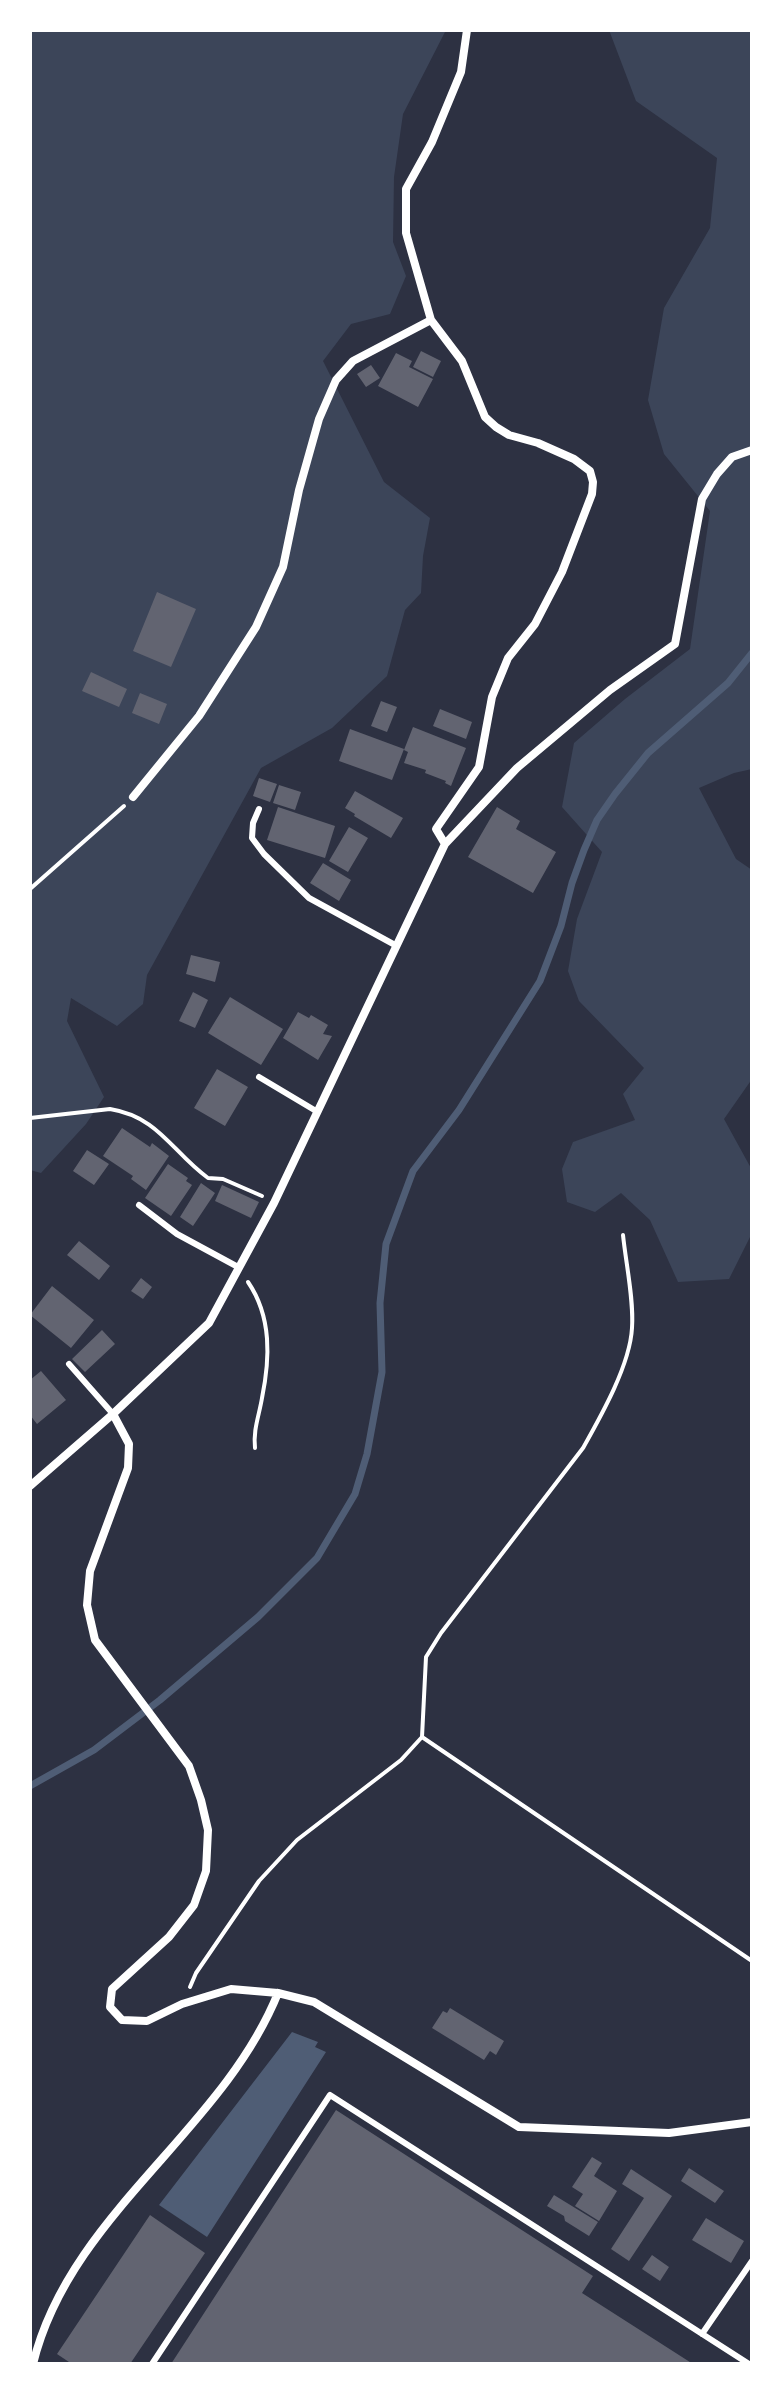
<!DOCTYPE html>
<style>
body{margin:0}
#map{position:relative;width:782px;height:2394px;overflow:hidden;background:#2d3142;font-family:Overpass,sans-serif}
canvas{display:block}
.frame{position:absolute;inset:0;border:32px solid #fff;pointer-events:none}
</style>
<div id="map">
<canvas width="782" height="2394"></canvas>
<div class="frame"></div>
</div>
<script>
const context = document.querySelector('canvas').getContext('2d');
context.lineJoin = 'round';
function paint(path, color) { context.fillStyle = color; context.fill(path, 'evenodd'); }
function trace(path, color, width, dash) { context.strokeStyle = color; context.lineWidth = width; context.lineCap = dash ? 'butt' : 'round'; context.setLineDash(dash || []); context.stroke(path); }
paint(new Path2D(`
 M 30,30 L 446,30 L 403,114 L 394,177 L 393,242 L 406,276 L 390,314 L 351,324 L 323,361 L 384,482 L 430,518 L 423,556 L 421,593 L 405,610 L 387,676 L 332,728 L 261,768 L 147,975 L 143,1004 L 117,1026 L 71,998 L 67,1021 L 104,1097 L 86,1124 L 41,1173 L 30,1170 Z
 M 609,30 L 752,30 L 752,769 L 734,773 L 699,788 L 736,859 L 752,870 L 752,1079 L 724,1119 L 752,1170 L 752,1233 L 729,1279 L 678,1282 L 650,1220 L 621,1193 L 595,1212 L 567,1202 L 562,1169 L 573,1142 L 635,1120 L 623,1094 L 644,1068 L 579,1001 L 568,971 L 577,919 L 602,852 L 562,807 L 574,743 L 625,699 L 690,649 L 710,511 L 664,454 L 648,400 L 664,308 L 710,228 L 717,158 L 636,101 Z`), '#3c4559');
paint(new Path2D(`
 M 292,2032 L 318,2042 L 315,2047 L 326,2052 L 207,2237 L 159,2205 Z`), '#4f5d75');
trace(new Path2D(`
 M 30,1786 L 94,1750 L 160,1700 L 258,1617 L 317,1558 L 355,1494 L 367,1454 L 382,1372 L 380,1303 L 386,1244 L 413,1171 L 459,1110 L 540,981 L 561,926 L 572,883 L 584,850 L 597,820 L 615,794 L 648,753 L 728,683 L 752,653`), '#4f5d75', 7);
paint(new Path2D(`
 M 421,351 L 441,361 L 433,377 L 413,367 Z
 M 396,353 L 412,361 L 409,367 L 433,379 L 418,407 L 378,386 Z
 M 371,365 L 380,378 L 366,387 L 357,374 Z
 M 157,592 L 196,609 L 171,667 L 133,651 Z
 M 91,672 L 127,689 L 119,707 L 82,691 Z
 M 140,693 L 167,704 L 159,724 L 132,713 Z
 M 381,701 L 397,707 L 387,732 L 371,726 Z
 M 440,709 L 472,722 L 466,739 L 433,726 Z
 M 413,727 L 466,748 L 451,786 L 445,783 L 446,781 L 425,773 L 426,770 L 404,763 L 408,752 L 404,750 Z
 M 350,729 L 404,749 L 392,780 L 339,761 Z
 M 259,778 L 277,784 L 270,802 L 253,796 Z
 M 279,785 L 301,792 L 295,810 L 273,803 Z
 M 355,791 L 403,818 L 391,838 L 354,816 L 355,814 L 345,808 Z
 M 278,807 L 335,826 L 325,858 L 267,840 Z
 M 497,807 L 520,821 L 516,829 L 556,852 L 533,893 L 468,857 Z
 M 349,827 L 368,838 L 348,872 L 329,861 Z
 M 323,863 L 351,880 L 339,901 L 310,883 Z
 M 191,955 L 220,962 L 215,982 L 186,974 Z
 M 193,992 L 208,1000 L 195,1028 L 179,1021 Z
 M 230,997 L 283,1029 L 261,1065 L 208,1033 Z
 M 298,1012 L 309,1018 L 311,1015 L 328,1025 L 323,1034 L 332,1036 L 318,1060 L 283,1038 Z
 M 217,1069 L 248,1087 L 225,1126 L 194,1108 Z
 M 122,1128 L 150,1147 L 152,1143 L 169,1156 L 146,1190 L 131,1179 L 133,1176 L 103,1156 Z
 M 87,1150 L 109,1164 L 94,1185 L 73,1171 Z
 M 168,1164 L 188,1178 L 186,1181 L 192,1185 L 171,1216 L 145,1198 Z
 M 201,1183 L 215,1193 L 193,1226 L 180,1217 Z
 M 222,1185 L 259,1202 L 251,1218 L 215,1201 Z
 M 79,1241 L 110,1266 L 99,1280 L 67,1255 Z
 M 141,1278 L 152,1287 L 143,1299 L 131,1291 Z
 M 52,1286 L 94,1320 L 71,1348 L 30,1315 Z
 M 102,1330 L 115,1344 L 85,1372 L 72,1359 Z
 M 41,1371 L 66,1400 L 37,1424 L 30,1415 L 30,1380 Z
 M 450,2008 L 504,2041 L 496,2055 L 490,2051 L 484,2060 L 432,2028 L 443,2011 L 447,2013 Z
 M 336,2110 L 593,2276 L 582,2293 L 693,2364 L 171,2364 Z
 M 592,2157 L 602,2163 L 594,2176 L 617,2191 L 599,2221 L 575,2206 L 583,2194 L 572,2187 Z
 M 689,2168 L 724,2191 L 715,2203 L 681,2181 Z
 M 631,2169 L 672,2196 L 629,2261 L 611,2249 L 644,2198 L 622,2184 Z
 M 554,2195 L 598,2222 L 589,2236 L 565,2221 L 564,2216 L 547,2206 Z
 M 150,2215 L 205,2253 L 130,2364 L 72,2364 L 57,2354 Z
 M 706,2218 L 744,2241 L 731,2263 L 692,2240 Z
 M 652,2255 L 669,2267 L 660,2281 L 642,2269 Z`), '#626471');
trace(new Path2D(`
 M 30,889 L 124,806
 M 30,1118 L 110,1109 C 159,1117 172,1152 208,1178 L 223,1179 L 262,1196
 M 248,1282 C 272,1317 270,1359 262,1398 C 259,1416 253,1430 255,1448
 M 422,1737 L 752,1961
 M 190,1987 L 196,1973 L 259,1881 L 297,1840 L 401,1760 L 422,1737 L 426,1657 L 441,1633 L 583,1448 C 601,1416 630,1365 632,1328 C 634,1300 626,1264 623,1235`), '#fff', 4);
trace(new Path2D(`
 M 259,809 L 253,823 L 252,838 L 264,854 L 309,898 L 395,945
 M 259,1077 L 316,1111
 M 139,1205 L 177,1234 L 238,1267
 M 69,1364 L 113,1414
 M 702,2334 L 752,2261
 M 152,2364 L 330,2095 L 749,2364`), '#fff', 6);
trace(new Path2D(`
 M 133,797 L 199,716 L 256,627 L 283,567 L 299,490 L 319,419 L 336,380 L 353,361 L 431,320
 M 445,844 L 436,829 L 479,767 L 492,697 L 508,658 L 535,624 L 562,572 L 592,494 L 593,482 L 590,471 L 574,459 L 538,443 L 509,435 L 496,427 L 485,417 L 462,361 L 431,320 L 406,233 L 406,189 L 432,142 L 461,72 L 467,30
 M 113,1414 L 129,1444 L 128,1468 L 90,1571 L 87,1605 L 95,1640 L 189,1766 L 201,1800 L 208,1830 L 206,1871 L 194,1905 L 169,1937 L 112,1989 L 110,2007 L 122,2020 L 147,2021 L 182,2004 L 231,1989 L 278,1993 L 314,2002 L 519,2127 L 669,2133 L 752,2122
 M 30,1486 L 113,1414 L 209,1323 L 274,1203 L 445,844 L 517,768 L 610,690 L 675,644 L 702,499 L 717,474 L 732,457 L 752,450
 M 33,2364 C 69,2215 222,2132 278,1993`), '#fff', 8);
</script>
